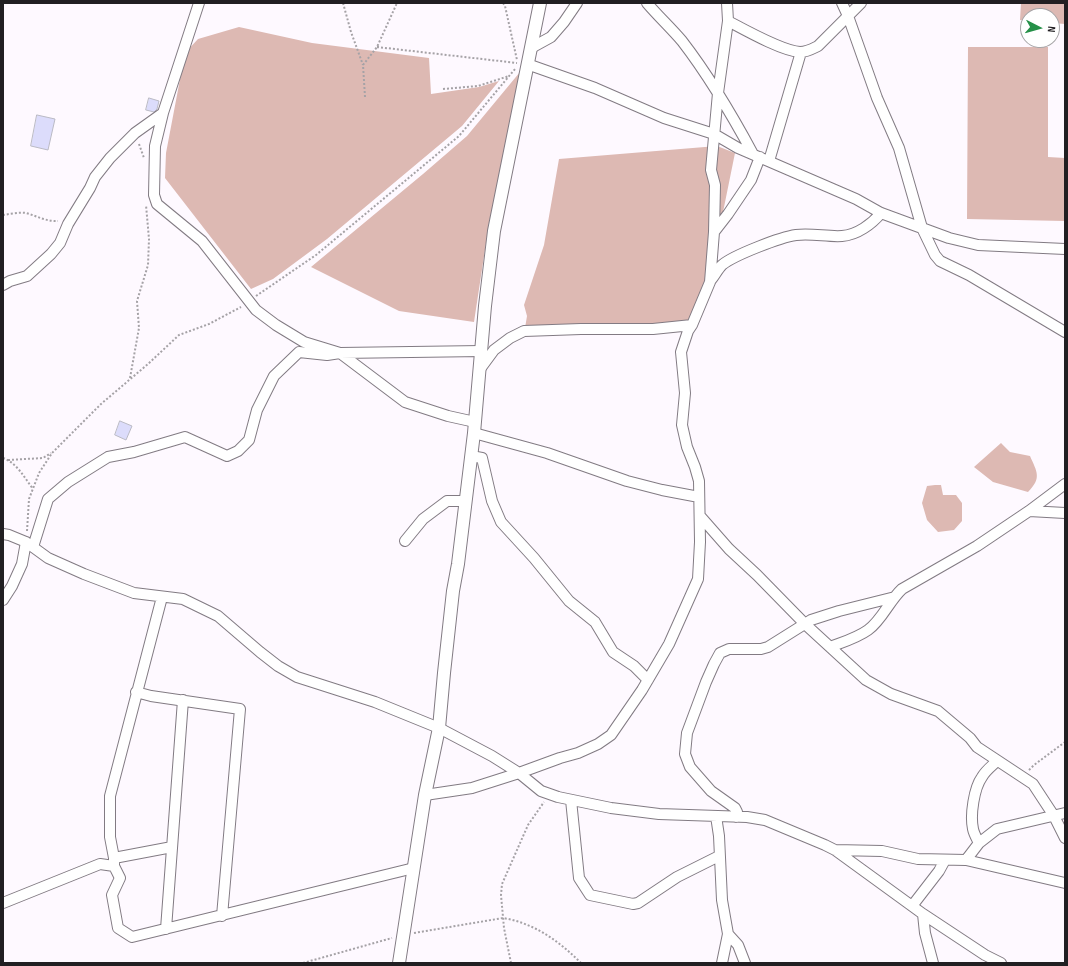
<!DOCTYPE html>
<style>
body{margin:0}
#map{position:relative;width:1068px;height:966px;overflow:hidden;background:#fef9ff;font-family:"Sofia Sans Condensed",sans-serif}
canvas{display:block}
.frame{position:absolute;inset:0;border:4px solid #211f22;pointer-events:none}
.north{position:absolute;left:1020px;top:8px;width:40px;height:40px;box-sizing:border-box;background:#fff;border:1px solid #a6a5a7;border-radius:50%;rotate:96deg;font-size:11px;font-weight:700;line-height:16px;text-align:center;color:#211f22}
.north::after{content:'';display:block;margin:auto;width:14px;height:18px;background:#259048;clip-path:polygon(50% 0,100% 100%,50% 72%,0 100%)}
</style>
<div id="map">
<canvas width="1068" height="966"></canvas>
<div class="frame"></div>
<div class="north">N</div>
</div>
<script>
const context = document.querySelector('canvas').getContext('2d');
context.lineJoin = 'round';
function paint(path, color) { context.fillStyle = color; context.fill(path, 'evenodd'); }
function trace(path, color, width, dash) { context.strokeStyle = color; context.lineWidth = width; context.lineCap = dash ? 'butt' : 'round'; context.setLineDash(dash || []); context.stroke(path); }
paint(new Path2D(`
 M 1021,3 L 1065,3 L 1065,24 L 1052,23 L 1052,16 L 1028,16 L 1028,21 L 1020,20 Z
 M 239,27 L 312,43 L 429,58 L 431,94 L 479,87 L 499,81 L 462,126 L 327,239 L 273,279 L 251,289 L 165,178 L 166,153 L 185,53 L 198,39 Z
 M 968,47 L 1048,47 L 1048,157 L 1065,158 L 1065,221 L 967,219 Z
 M 520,72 L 489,223 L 474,322 L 399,311 L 311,267 L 423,174 L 467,136 Z
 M 717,146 L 735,153 L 709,281 L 689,327 L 628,334 L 581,332 L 524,334 L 527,316 L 524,305 L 544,245 L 559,159 Z
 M 1001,443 L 1010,452 L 1030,456 C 1037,472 1042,478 1028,492 L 993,482 L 974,467 Z
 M 935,485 L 941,485 L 943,495 L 956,495 L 962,503 L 962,521 L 954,530 L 938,532 L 927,520 L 922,503 L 927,486 Z`), '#ddb9b3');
const building = new Path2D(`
 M 149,98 L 159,101 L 157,109 L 154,112 L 146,110 Z
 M 37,115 L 55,119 L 48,150 L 31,146 Z
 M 120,421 L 132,426 L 126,440 L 115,435 Z`);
paint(building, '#dcdcfb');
trace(building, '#babac4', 1);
const minor = new Path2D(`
 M 199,3 L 163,113 L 155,146 L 154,195 L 157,204 L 202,241 L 256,310 L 276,325 L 304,342 L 340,353 L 405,402 L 448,416 L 475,422
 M 647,3 C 658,16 671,28 682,41 C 709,76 732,115 753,154
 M 842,3 L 848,16 L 877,98 L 899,148 L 922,228 L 935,255 L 940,261 L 969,275 L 1065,332
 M 728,21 C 745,30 782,51 800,52 C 807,52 812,49 818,46 L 861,3
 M 531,48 L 551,37 L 564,22 L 577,3
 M 527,64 L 595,88 L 664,118 L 714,134 L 738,148 L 856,199 L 881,213 L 949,238 L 978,245 L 1065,249
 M 769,161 L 801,52
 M 714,232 L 715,185 L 711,170 L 718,93 L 728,21 L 727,3
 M 711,280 C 715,275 718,269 722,265 C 734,255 781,237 796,235 C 812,233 827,237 842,236 C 857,235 872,224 881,213
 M 3,285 L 10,281 L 27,276 L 51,254 L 60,243 L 68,224 L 90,188 L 95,177 L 110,158 L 135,133 L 163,113
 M 480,369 L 494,350 L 510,338 L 524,331 L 581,329 L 653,329 L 692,325
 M 474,433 L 547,453 L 627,481 L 662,490 L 699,497
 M 471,456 L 482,458 L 492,501 L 501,522 L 534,558 L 569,601 L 595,622 L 613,652 L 634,666 L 648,680
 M 1029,511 L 1065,513
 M 700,516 L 729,549 L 757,575 L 805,624 L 866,680 L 891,694 L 938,711 L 970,738 L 977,747 L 1033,784 L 1054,816 L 1065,838
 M 3,534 L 9,535 L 26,542 L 48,558 L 84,574 L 134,593 L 183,599 L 218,616 L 260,652 L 278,666 L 297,677 L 375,702 L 439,728 L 492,756 L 519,773 L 541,791 L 558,797 L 611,808 L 659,814 L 747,817 L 765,820 L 825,845 L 835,850 L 923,914 L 985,955 L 1001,963
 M 405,541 L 423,519 L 447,501 L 466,501
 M 33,547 L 48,499 L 68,482 L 108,457 L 134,452 L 185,437 L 227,456 L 238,451 L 249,440 L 257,410 L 274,376 L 299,352 L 327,355 L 340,353 L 482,351
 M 3,600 L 12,586 L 22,564 L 26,542
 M 830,647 C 843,642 857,638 868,630 C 882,620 889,601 902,589 L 977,546 L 1029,511 L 1065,484
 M 136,692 L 151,696 L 240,709 L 222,916
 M 425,795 L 472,788 L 519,773 L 560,758 L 578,753 L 598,744 L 611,735 L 642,690 L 669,644 L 698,579 L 700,542 L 699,481 L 695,467 L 687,447 L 682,425 L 685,393 L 681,352 L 688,331 L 692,325 L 710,282 L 714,232 L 728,214 L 751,180 L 760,157
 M 571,800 L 579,878 L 590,895 L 633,904 L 638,903 L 677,877 L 719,856
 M 716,816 L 719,836 L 722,900 L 728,934 L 722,963
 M 736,817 L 737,812 L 735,808 L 711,791 L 690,767 L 685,754 L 687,733 L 706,682 L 714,664 L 720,653 L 729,649 L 761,649 L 768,647 L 811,620 L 839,611 L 895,597
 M 979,843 C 977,839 974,834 973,829 C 970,815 974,788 982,777 C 986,770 992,766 997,761
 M 835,850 L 882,851 L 918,859 L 966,860 L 1065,883
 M 114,858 L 172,847
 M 966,860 L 979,843 L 997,829 L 1065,813
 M 114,866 L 114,858 L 110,837 L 110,796 L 162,597
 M 3,903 L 100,864 L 114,866 L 120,878 L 112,895 L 118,928 L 132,937 L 414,868
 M 912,906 L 939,871 L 945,860
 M 923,914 L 925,933 L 933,963
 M 166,929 L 183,700
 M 728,934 L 738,945 L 745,963`);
const tertiary = new Path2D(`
 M 399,963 L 425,795 L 439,728 L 444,673 L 453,591 L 458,564 L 474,433 L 485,306 L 494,231 L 540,3`);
trace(minor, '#827b83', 12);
trace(tertiary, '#827b83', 14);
trace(new Path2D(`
 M 343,3 L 351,32 L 363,65
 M 503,3 L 505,6 L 517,60
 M 377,47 L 517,63
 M 443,89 L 478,86 L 509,76
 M 365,97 L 363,65 L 377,47 L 397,3
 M 139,144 L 144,158
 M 3,215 C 10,214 19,212 26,213 C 37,216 47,222 58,221
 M 256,296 L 316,255 L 459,136 L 515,69
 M 130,378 L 139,328 L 137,301 L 148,265 L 149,239 L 146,205
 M 3,458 C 17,463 24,477 33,489
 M 8,460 L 43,458 L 51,453
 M 27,531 L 29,499 L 39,473 L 52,453 L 101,404 L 148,364 L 179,335 L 209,324 L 241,307
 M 1029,770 L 1034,765 L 1065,742
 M 414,933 L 503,918 C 534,923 559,941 581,963
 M 303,963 L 392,938
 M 511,963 L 504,928 L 501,895 L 502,884 L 528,825 L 544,802`), '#a5a2a6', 2, [2, 2]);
trace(minor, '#fff', 10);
trace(tertiary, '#fff', 12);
</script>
